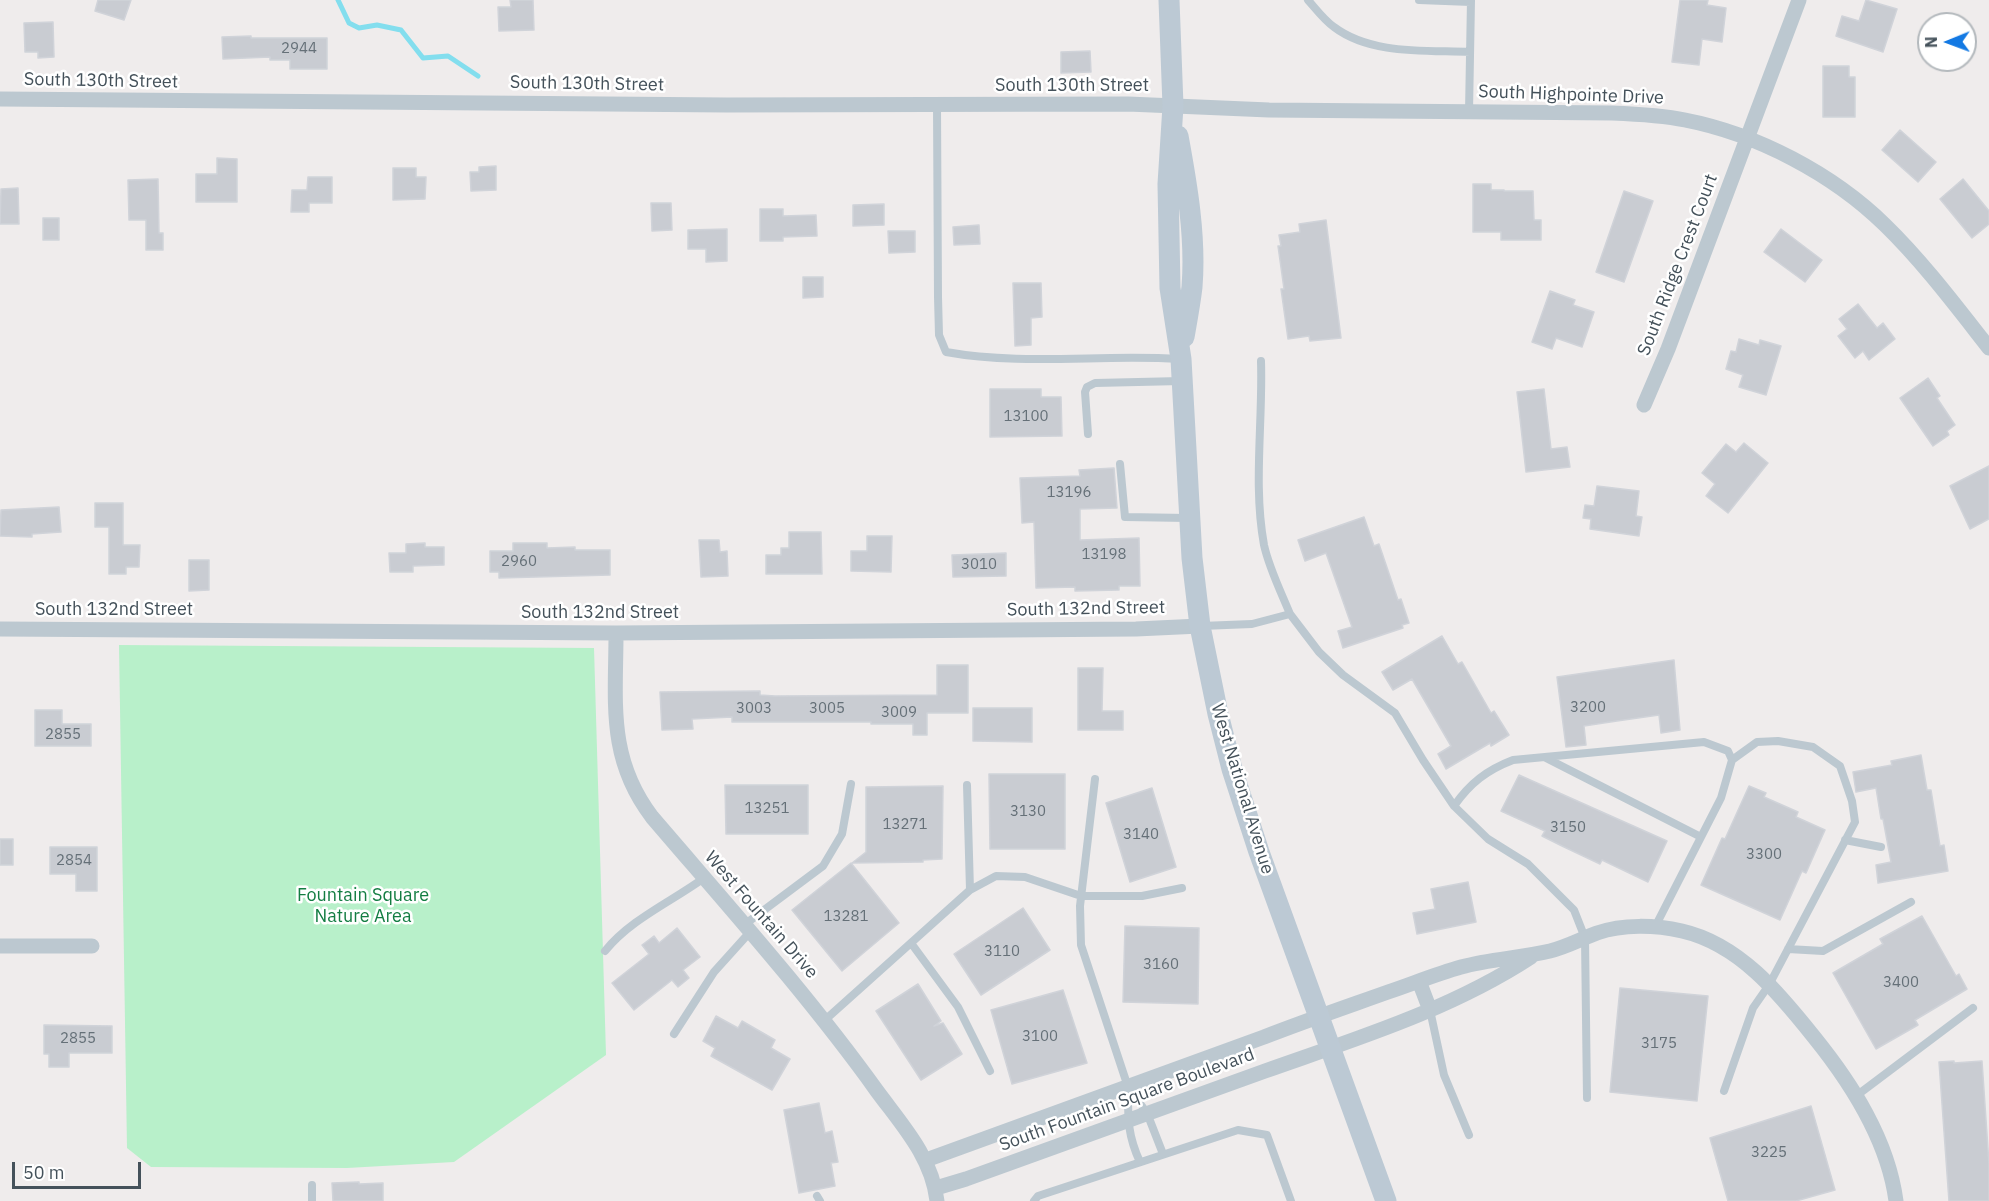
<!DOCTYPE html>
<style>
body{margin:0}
#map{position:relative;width:1989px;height:1201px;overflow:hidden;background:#efecec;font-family:"IBM Plex Sans",sans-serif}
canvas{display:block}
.north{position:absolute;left:1917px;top:12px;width:60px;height:60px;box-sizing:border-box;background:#fff;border:2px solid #b4b9bd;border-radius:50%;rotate:269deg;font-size:16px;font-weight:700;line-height:24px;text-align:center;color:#44515a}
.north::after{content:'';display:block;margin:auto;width:21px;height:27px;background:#1379e3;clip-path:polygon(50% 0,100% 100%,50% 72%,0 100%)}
.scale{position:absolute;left:12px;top:1162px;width:129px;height:27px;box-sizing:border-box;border:3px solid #44515a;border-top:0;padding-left:8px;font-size:18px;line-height:21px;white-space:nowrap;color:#44515a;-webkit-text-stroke:4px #fff;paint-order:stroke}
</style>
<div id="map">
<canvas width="1989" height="1201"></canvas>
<div class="north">N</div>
<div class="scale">50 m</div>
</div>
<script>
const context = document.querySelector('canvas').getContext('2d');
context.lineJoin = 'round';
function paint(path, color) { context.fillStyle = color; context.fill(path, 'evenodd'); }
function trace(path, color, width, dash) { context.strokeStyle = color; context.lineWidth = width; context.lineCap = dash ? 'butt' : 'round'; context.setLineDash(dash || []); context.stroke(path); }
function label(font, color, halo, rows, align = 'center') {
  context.font = font + ' "IBM Plex Sans",sans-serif'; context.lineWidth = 5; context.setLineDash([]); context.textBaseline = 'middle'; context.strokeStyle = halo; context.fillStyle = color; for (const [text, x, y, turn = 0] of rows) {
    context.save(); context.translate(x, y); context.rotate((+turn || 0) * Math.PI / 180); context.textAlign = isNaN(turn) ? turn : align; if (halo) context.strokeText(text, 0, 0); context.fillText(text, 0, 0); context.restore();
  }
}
paint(new Path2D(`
 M 119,645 L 594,648 L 606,1055 L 454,1162 L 347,1168 L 151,1167 L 127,1148 Z`), '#b8f0ca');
trace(new Path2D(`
 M 338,0 L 349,23 L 359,28 L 377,25 L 401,30 L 423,58 L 448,56 L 478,76`), '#83deee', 5);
const building = new Path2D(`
 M 98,0 L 131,0 L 124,20 L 95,11 Z
 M 510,0 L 533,0 L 534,30 L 499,31 L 498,7 L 511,7 Z
 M 1680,0 L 1708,0 L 1707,5 L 1726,8 L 1722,42 L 1702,39 L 1699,65 L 1672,62 Z
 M 1866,0 L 1897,9 L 1883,52 L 1836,36 L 1842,16 L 1859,21 Z
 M 53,22 L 54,57 L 38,58 L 38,52 L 25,52 L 24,23 Z
 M 251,36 L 251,38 L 327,38 L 327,69 L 290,69 L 290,60 L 270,60 L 270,57 L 223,59 L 222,37 Z
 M 1090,51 L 1091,72 L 1061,73 L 1061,52 Z
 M 1823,66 L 1849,66 L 1849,77 L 1855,77 L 1855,117 L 1823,117 Z
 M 1900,130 L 1936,162 L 1918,182 L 1882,150 Z
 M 217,158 L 237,159 L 237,202 L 196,202 L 196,174 L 217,174 Z
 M 496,166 L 496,190 L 471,191 L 470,172 L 479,172 L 479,167 Z
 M 393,168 L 416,168 L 416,177 L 426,177 L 425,199 L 393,200 Z
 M 308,177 L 332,177 L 332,203 L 309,203 L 309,212 L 291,212 L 292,190 L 307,190 Z
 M 158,179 L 159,233 L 163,233 L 163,250 L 146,250 L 146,220 L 129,220 L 128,180 Z
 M 1963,179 L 1989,211 L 1989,224 L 1972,238 L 1940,199 Z
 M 1473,184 L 1491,184 L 1491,190 L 1504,190 L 1504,191 L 1533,191 L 1534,220 L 1541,220 L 1541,240 L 1501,240 L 1501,232 L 1473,232 Z
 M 18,188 L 19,224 L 0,224 L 1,189 Z
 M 1624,191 L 1653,201 L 1624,282 L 1596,272 Z
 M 651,203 L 671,203 L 672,230 L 652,231 Z
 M 884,204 L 884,225 L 853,226 L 853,205 Z
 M 760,209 L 783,209 L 783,216 L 816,215 L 817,236 L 783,237 L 783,241 L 760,241 Z
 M 43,218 L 59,218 L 59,240 L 43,240 Z
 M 1326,220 L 1341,338 L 1310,341 L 1309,336 L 1288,339 L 1281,289 L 1284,289 L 1278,246 L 1281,246 L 1279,235 L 1300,232 L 1299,224 Z
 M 979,225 L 980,244 L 954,245 L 953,227 Z
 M 727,229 L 727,261 L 706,262 L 706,249 L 688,249 L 688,230 Z
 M 1781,229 L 1822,260 L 1805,282 L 1764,252 Z
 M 888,231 L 915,231 L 915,252 L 889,253 Z
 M 803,277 L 823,277 L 823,297 L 803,298 Z
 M 1013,283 L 1041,283 L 1042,317 L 1031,318 L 1031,345 L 1015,346 Z
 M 1550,291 L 1575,300 L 1573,305 L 1594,312 L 1582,347 L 1556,338 L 1552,349 L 1532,342 Z
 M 1858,304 L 1877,328 L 1883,323 L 1895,339 L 1869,360 L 1863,351 L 1855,358 L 1838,336 L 1847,329 L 1839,319 Z
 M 1739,339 L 1759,345 L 1760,340 L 1781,346 L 1766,395 L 1739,387 L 1743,375 L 1726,369 L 1731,351 L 1736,352 Z
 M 1928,378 L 1940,396 L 1937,398 L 1955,425 L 1947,431 L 1949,435 L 1933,446 L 1900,398 Z
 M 990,389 L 1041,389 L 1041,397 L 1061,397 L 1062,436 L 990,437 Z
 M 1544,389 L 1551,449 L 1567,447 L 1570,467 L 1526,472 L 1517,392 Z
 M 1744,443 L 1768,463 L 1728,513 L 1706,496 L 1715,484 L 1702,473 L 1726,444 L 1736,452 Z
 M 1989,466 L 1989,519 L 1970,529 L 1950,486 Z
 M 1114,468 L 1117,508 L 1080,509 L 1080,540 L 1139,538 L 1140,586 L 1119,586 L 1119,590 L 1075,591 L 1075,587 L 1036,588 L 1034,522 L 1022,523 L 1020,478 L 1080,476 L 1079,470 Z
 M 1597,486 L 1639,491 L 1636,516 L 1642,517 L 1639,536 L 1590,529 L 1591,519 L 1583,518 L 1585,505 L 1594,506 Z
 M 95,503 L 123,503 L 123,545 L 140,545 L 139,567 L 126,567 L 126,574 L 109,574 L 109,527 L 95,527 Z
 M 59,507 L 61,532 L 32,534 L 32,537 L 0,536 L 1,510 Z
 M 1364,517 L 1374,546 L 1379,544 L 1398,600 L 1401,599 L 1409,623 L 1402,625 L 1403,628 L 1343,648 L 1338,631 L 1352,627 L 1326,553 L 1305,561 L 1298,540 Z
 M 789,532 L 821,532 L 822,574 L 766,574 L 766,555 L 781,555 L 781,548 L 789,548 Z
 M 867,536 L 892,536 L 891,572 L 851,571 L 851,551 L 867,551 Z
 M 699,540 L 719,540 L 720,552 L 727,551 L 728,576 L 701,577 Z
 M 425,543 L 425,547 L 444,547 L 444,565 L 413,566 L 413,572 L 390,572 L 389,553 L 406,553 L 406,544 Z
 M 513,543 L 547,543 L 547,548 L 575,547 L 575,550 L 610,550 L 610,575 L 499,578 L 499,572 L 490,572 L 490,551 L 513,551 Z
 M 1006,553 L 1006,576 L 953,577 L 952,555 Z
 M 189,560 L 209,560 L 209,590 L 189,591 Z
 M 1442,636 L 1458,664 L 1462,662 L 1491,713 L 1494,711 L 1509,735 L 1491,746 L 1490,743 L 1446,769 L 1438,754 L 1451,746 L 1412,679 L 1393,690 L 1382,672 Z
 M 1674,660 L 1680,730 L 1661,733 L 1659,715 L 1617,721 L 1584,726 L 1586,745 L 1566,747 L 1557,677 Z
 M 937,665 L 968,665 L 968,713 L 927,713 L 927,735 L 913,735 L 913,724 L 871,724 L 871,722 L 732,722 L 732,717 L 692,719 L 693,729 L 662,730 L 660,692 L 760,691 L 760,695 L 775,696 L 937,695 Z
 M 1078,668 L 1103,668 L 1102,711 L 1123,711 L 1123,730 L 1078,730 Z
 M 973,708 L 1032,708 L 1032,742 L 973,741 Z
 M 35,710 L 62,710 L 62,724 L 91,724 L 91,746 L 35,746 Z
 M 1921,755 L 1927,790 L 1931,790 L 1940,846 L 1944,845 L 1948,871 L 1878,883 L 1876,865 L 1891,862 L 1883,819 L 1881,819 L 1876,788 L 1856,792 L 1853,772 L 1892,765 L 1891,761 Z
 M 989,774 L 1065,774 L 1065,849 L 990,849 Z
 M 1519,775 L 1667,841 L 1648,882 L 1602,860 L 1600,864 L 1562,846 L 1542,836 L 1545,831 L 1501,811 Z
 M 725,785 L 808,785 L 808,834 L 726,834 Z
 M 943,786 L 942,859 L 923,860 L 923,862 L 852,863 L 866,852 L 866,787 Z
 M 1749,786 L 1766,793 L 1764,797 L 1798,812 L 1796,817 L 1825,830 L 1806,873 L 1802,871 L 1780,920 L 1701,885 L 1722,838 L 1725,839 Z
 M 1152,788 L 1176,867 L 1130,882 L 1106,803 Z
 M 0,839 L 13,839 L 13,865 L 0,865 Z
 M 50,847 L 97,847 L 97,891 L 76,891 L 76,874 L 50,874 Z
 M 851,863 L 899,923 L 842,971 L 792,910 Z
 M 1468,882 L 1476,922 L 1417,934 L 1413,913 L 1435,909 L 1431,889 Z
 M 1023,908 L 1050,950 L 981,995 L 954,954 Z
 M 1922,916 L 1956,976 L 1959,974 L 1967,989 L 1915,1020 L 1918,1025 L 1876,1049 L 1833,973 L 1883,944 L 1880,939 Z
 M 1125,926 L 1199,928 L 1198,1004 L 1123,1002 Z
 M 677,928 L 700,957 L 683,970 L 689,978 L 678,987 L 672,980 L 634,1010 L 612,983 L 649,954 L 642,945 L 654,936 L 659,943 Z
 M 918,984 L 941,1021 L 934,1026 L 943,1023 L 962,1054 L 921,1080 L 876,1011 Z
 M 1620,988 L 1708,996 L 1697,1101 L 1610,1092 Z
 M 1063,990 L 1087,1063 L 1012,1084 L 991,1010 Z
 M 716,1016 L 738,1028 L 742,1021 L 775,1040 L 771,1048 L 790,1059 L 772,1090 L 711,1056 L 715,1048 L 703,1041 Z
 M 44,1025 L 112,1026 L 112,1053 L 69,1053 L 69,1067 L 49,1067 L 49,1054 L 44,1054 Z
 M 1954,1061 L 1954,1063 L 1982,1061 L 1989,1164 L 1989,1201 L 1949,1201 L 1939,1062 Z
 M 819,1103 L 825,1133 L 832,1131 L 838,1162 L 831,1163 L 835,1186 L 799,1193 L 784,1110 Z
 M 1811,1106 L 1835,1190 L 1796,1201 L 1728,1201 L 1710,1138 Z
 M 359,1182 L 359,1184 L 383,1183 L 383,1201 L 333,1201 L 332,1183 Z`);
paint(building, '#c9ccd2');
trace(building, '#d0d3d9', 1.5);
trace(new Path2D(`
 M 1308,0 C 1316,9 1324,20 1334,27 C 1371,55 1426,50 1470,52
 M 1419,0 L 1471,2
 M 937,106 L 938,297 L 939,335 L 946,352 C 1023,366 1102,354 1179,359
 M 1469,112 L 1471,0
 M 1088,434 L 1085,392 L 1087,387 L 1095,383 L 1181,381
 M 1120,464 L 1125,517 L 1188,518
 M 1290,614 L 1319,652 L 1343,675 L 1395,713 L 1423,760 L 1454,806
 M 1201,626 L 1252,624 L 1290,614 C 1281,592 1269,568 1264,545 C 1253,485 1263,422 1261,361
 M 1546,758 L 1701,837
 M 1095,779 L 1080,906 L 1081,945 L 1128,1087 L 1147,1113 L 1163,1154
 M 967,785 L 970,890
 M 1845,840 L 1881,847
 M 744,925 L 823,866 L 842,834 L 851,784
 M 1655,927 L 1721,798 L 1732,760 L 1757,742 L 1778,741 L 1813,747 L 1840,766 L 1852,801 L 1855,822 L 1769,985 L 1753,1008 L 1724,1091
 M 911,943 L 958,1007 L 990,1071
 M 1788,949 L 1823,951 L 1911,902
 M 605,951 C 631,919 671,902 704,878
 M 1430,1010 L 1444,1075 L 1469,1135
 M 825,1020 L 970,890 L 996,876 L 1025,877 L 1081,896 L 1142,896 L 1182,888
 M 674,1034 L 714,972 L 750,932
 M 1128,1087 C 1128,1117 1127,1134 1140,1162
 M 1856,1096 L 1973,1008
 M 1587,1098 L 1585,938 L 1574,910 L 1528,864 L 1488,839 L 1454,806 C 1470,783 1487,770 1513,760 L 1704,742 L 1728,751 L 1732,760
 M 817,1196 L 820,1201
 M 312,1201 L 312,1185
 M 1034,1201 L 1038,1196 L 1238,1130 L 1267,1135 L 1291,1201`), '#bcc8d0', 8);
trace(new Path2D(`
 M 0,99 L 727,105 L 1128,104 L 1269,110 L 1612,113 C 1637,114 1661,115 1685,120 C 1757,134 1833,174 1885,225 C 1923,262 1956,306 1989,348
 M 1644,405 L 1668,349 L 1799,0
 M 0,629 L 616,633 L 1136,629 L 1200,626
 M 616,633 C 616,702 607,758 652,817 C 729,907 808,995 877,1091 C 902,1125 932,1157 937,1201
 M 0,946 L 92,946
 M 1419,981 L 1430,1010
 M 926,1160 L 1264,1037 C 1305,1021 1346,1007 1388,992 C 1412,984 1436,974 1461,967 C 1490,959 1520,958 1550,951 C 1566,947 1581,939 1597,933 C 1623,924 1655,925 1682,931 C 1739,944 1779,993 1814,1037 C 1852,1084 1888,1140 1896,1201
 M 936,1188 L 966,1179 C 1065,1143 1165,1107 1265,1071 C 1355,1039 1450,1010 1531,957`), '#bcc8d0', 15);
trace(new Path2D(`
 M 1169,0 L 1173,106 L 1168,184 L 1170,288 L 1181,359 L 1192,558 L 1200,626 L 1218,714 L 1232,769 L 1259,852 L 1386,1201
 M 1178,136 C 1187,185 1196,237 1192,287 C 1190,304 1187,320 1184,337`), '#bcc9d4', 21);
label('15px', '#657078', null, [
 ["2944",299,49],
 ["13100",1026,417],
 ["13196",1069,493],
 ["13198",1104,555],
 ["2960",519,562],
 ["3010",979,565],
 ["3200",1588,708],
 ["3003",754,709],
 ["3005",827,709],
 ["3009",899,713],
 ["2855",63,735],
 ["13251",767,809],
 ["3130",1028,812],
 ["13271",905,825],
 ["3150",1568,828],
 ["3140",1141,835],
 ["3300",1764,855],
 ["2854",74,861],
 ["13281",846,917],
 ["3110",1002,952],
 ["3160",1161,965],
 ["3400",1901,983],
 ["3100",1040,1037],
 ["2855",78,1039],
 ["3175",1659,1044],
 ["3225",1769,1153]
]);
label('18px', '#44515a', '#fff', [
 ["South 130th Street",101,81,1],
 ["South 130th Street",587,84,1],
 ["South 130th Street",1072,86],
 ["South Highpointe Drive",1571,95,2],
 ["South Ridge Crest Court",1678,265,-69],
 ["South 132nd Street",1086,609,-1],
 ["South 132nd Street",114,610],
 ["South 132nd Street",600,613],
 ["West National Avenue",1242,789,73],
 ["West Fountain Drive",761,915,49],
 ["South Fountain Square Boulevard",1127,1100,-20]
]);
label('18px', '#137d42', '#fff', [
 ["Fountain Square",363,896],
 ["Nature Area",363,917]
]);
</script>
